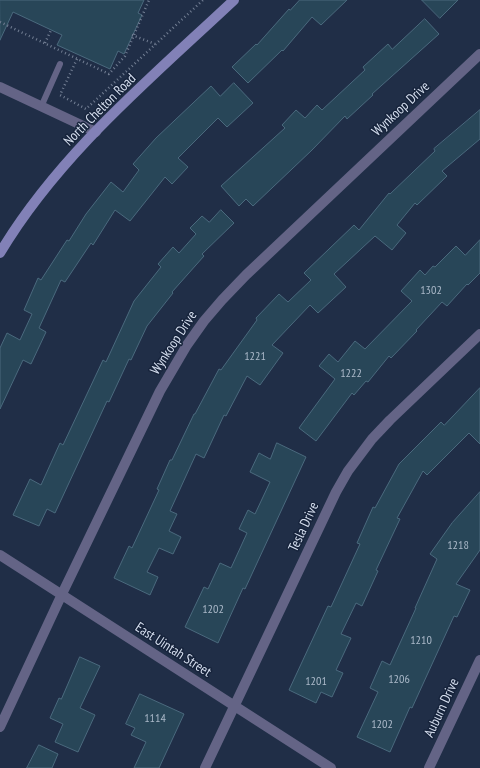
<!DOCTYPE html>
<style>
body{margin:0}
canvas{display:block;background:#202e47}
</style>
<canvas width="480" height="768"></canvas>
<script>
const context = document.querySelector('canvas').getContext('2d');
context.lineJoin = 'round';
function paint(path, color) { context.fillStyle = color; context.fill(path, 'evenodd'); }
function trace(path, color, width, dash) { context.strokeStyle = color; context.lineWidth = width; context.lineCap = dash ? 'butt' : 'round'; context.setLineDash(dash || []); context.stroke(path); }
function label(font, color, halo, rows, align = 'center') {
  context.font = font + ' "PT Sans Narrow",sans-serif'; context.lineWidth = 3; context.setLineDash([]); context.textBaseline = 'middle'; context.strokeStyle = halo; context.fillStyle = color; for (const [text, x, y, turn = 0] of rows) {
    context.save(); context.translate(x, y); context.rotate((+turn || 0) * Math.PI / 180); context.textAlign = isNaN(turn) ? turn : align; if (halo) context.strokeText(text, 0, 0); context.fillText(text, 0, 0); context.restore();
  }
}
const building = new Path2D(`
 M 0,0 L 144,0 L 138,13 L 142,15 L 124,54 L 118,51 L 110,69 L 57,45 L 62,35 L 13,12 L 0,40 Z
 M 300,0 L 347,0 L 321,25 L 312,17 L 283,51 L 282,50 L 248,83 L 232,67 L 256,44 L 257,45 L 289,9 L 290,10 Z
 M 422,0 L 458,0 L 440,18 Z
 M 425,19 L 439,34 L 372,94 L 373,95 L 347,119 L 345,116 L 312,150 L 253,206 L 246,199 L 239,206 L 221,186 L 285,128 L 282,125 L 296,110 L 305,118 L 317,105 L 322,110 L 365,70 L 363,67 L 388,44 L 392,49 Z
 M 234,83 L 253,103 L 227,127 L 218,118 L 178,158 L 188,167 L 172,184 L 165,177 L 130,221 L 115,210 L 93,245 L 91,243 L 65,282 L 61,280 L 39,328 L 46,332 L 31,364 L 23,360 L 0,409 L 0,348 L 7,333 L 20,340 L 32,314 L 24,310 L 38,278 L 41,280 L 67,240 L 69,241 L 86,214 L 111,182 L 123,192 L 139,170 L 133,164 L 156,138 L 211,86 L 220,96 Z
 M 480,110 L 480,139 L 442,171 L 447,176 L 417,205 L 415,203 L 397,225 L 406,233 L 392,250 L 375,236 L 334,274 L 346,287 L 318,313 L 310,305 L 272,345 L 283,353 L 260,385 L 247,376 L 226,416 L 224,415 L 204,458 L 196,454 L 170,511 L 177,514 L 169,531 L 181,537 L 173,554 L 159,548 L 147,572 L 158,577 L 150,595 L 114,578 L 129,546 L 132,548 L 159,490 L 157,489 L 170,460 L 172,460 L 194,414 L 195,414 L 219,369 L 221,370 L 257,320 L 256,318 L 279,294 L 288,302 L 311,280 L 304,273 L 354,225 L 359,230 L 389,193 L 390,194 L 435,151 L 434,149 Z
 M 221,210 L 234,223 L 202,254 L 204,256 L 172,292 L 173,293 L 147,326 L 131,360 L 129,359 L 109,402 L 107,401 L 55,513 L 47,509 L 39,526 L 13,515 L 30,479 L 41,485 L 60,443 L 63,445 L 103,360 L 106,362 L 134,301 L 161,267 L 158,264 L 173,247 L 179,253 L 196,234 L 190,228 L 202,216 L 209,222 Z
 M 480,240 L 480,273 L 468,285 L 467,284 L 447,306 L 442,302 L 416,330 L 417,331 L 391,358 L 389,356 L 368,382 L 366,381 L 354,395 L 352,393 L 316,441 L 299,428 L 335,379 L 319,366 L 329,354 L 338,362 L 355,341 L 365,349 L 412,301 L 401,291 L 420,270 L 425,275 L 433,266 L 435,267 L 456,246 L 465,255 Z
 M 480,388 L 480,444 L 469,433 L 427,475 L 423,471 L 397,518 L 400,519 L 376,570 L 378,571 L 362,606 L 356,603 L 341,634 L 351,638 L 336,670 L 343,673 L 332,697 L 321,692 L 316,703 L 289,690 L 328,606 L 331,607 L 360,544 L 357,543 L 373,507 L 375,508 L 399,464 L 441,422 L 444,425 Z
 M 277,443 L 306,457 L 245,589 L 243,588 L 218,643 L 185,627 L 204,587 L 208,589 L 220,563 L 231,568 L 247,533 L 239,529 L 248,510 L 255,514 L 270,482 L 250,472 L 259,453 L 270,459 Z
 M 480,492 L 480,550 L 456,584 L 470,590 L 457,617 L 454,616 L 412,708 L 410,707 L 390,752 L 357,737 L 378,692 L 370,688 L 382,661 L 390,665 L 416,608 L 415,608 L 437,559 L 430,554 L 452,523 Z
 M 80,657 L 100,666 L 80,708 L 95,715 L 78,752 L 55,742 L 63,724 L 50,718 L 59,698 L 61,699 Z
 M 140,694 L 184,714 L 159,768 L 134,768 L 146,742 L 131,735 L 135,728 L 126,724 Z
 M 39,745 L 58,754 L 52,768 L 27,768 Z`);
paint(building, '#284658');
trace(building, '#4a697d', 1);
trace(new Path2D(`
 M 0,22 L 109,74 L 125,56 L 149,0
 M 132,35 L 155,44
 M 45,43 L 51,30
 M 77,59 L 60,95 L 86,109 L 203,0`), '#737f94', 2.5, [1, 3]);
trace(new Path2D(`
 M 41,107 L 60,64`), '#646486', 6);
trace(new Path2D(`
 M 0,87 L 96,132
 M 0,555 L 331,768
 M 0,727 L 62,594 L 160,391 L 187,345 L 204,321 L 222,300 L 246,275 L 480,54
 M 205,768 L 336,492 L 348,471 L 372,439 L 390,420 L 480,334
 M 429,768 L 480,660`), '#646486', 10);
trace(new Path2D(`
 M 0,253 C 59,154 151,78 234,0`), '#8281b7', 10);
label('12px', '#aab8c8', null, [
 ["1302",431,291],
 ["1221",255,357],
 ["1222",351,374],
 ["1218",458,546],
 ["1202",213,610],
 ["1210",421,641],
 ["1206",399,680],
 ["1201",316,682],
 ["1114",155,719],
 ["1202",382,725]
]);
label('14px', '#d5deee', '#17243c', [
 ["Wynkoop Drive",401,109,-43],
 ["North Chelton Road",100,110,-45],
 ["Wynkoop Drive",174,343,-57],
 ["Tesla Drive",304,527,-65],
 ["East Uintah Street",173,650,33],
 ["Auburn Drive",442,708,-65]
]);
</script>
